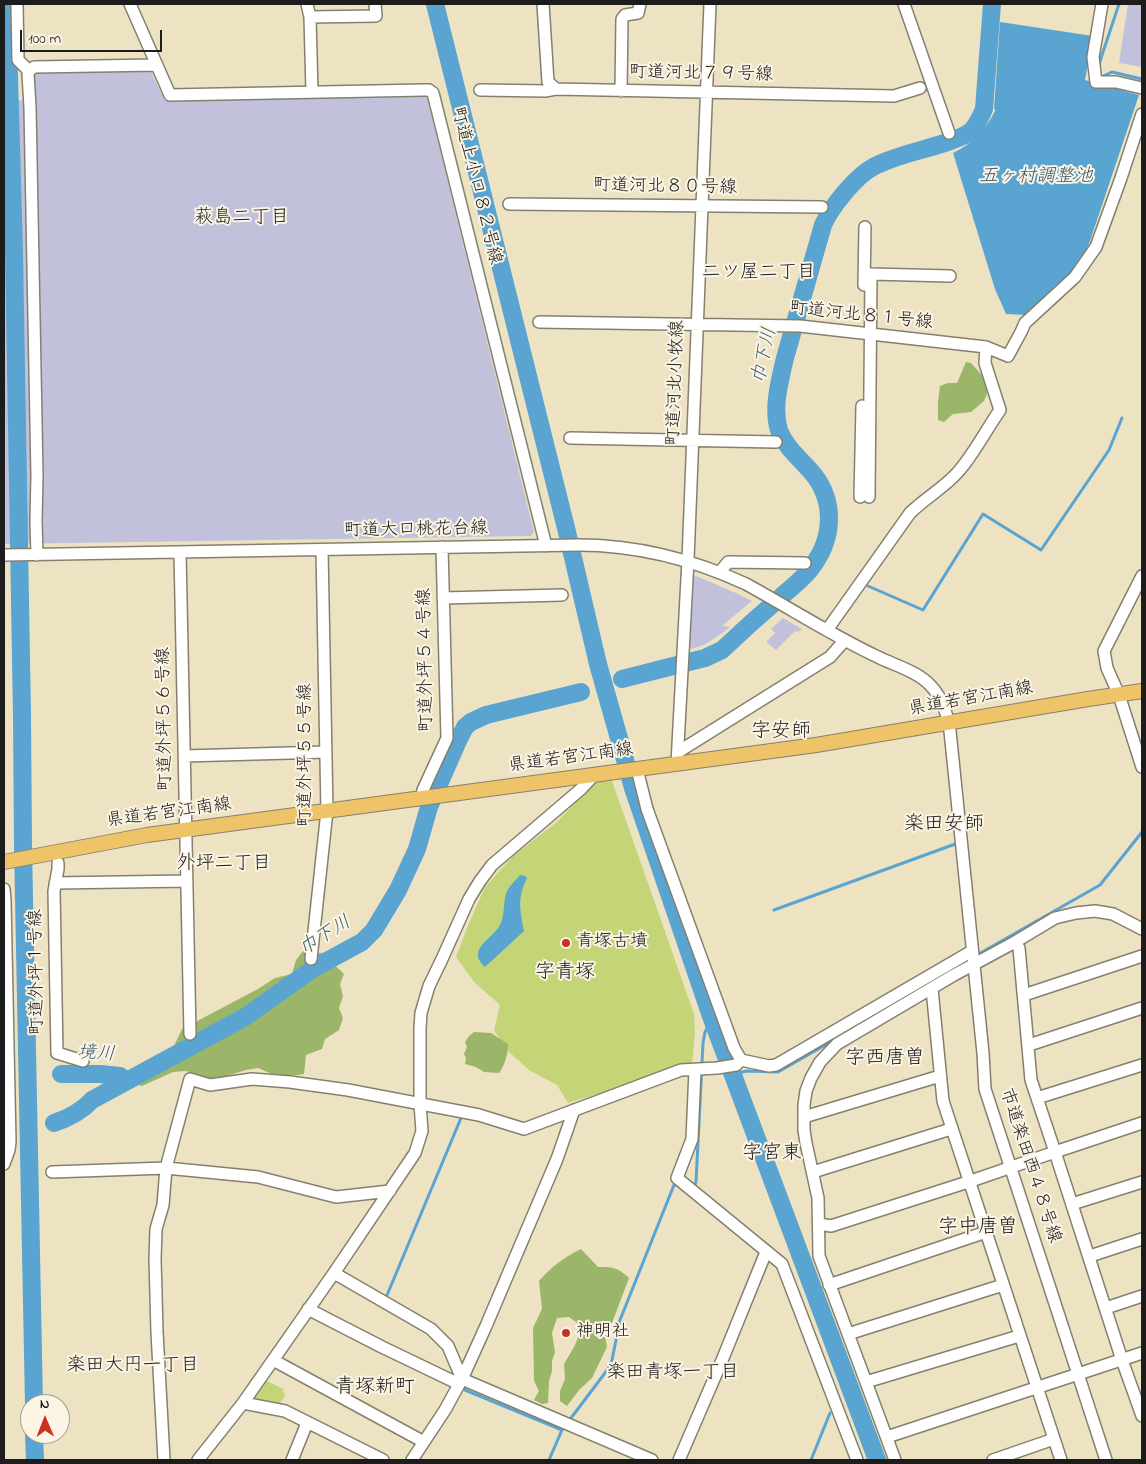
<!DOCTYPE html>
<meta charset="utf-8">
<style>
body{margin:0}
#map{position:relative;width:1146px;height:1464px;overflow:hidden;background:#ede3c2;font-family:"Indie Flower",sans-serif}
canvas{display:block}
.frame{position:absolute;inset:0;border:5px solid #1c1c1c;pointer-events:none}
.north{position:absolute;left:20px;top:1394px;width:50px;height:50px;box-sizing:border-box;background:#fcf5e5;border:1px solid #a29e95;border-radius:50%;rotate:359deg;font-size:14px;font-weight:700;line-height:20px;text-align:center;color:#1c1c1c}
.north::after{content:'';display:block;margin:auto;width:18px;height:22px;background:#c8321e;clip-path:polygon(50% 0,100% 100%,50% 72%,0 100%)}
.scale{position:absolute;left:20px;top:30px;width:142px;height:22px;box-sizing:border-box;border:2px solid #1c1c1c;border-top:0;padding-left:6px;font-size:15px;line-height:18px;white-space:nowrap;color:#1c1c1c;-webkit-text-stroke:4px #fcf5e5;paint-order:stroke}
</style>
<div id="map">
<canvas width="1146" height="1464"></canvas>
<div class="frame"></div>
<div class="north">N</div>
<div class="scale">100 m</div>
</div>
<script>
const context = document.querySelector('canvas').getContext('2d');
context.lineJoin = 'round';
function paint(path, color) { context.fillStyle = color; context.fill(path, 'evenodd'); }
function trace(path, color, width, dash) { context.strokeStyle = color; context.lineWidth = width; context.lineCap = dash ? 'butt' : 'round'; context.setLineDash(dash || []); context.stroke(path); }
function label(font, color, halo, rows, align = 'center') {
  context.font = font + ' "Indie Flower","Klee One",sans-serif'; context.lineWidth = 4; context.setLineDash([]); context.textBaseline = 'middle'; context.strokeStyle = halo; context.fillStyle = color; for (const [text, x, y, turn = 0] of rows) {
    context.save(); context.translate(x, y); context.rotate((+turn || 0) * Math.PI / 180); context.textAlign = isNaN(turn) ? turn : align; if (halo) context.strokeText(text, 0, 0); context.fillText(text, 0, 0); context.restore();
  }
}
paint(new Path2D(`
 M 1128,4 L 1142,4 L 1142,67 L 1119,63 Z
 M 35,72 L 151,72 L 165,101 L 426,94 L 534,532 L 531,536 L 4,544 L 4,101 L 35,100 Z
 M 696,576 L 736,593 L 752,601 L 722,626 L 730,627 L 718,636 L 704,645 L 691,649 L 689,647 L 692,578 Z
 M 783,618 L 802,629 L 798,632 L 795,631 L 776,650 L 766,642 L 775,633 L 771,629 Z`), '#c2c1dc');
paint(new Path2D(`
 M 596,781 L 612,781 L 694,1014 L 695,1032 L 692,1065 L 568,1103 L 557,1085 L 529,1070 L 506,1049 L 494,1030 L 500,1005 L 475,983 L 456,957 L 469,923 L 485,887 L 513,856 L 557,822 Z
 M 265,1380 L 283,1389 L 285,1396 L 278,1406 L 254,1400 L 253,1397 Z`), '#c4d577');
paint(new Path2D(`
 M 966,362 L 971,363 L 986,380 L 987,394 L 984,401 L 971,412 L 953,414 L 944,422 L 938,420 L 938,402 L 940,386 L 948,383 L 957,383 Z
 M 303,951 L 322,953 L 344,974 L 340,984 L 343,996 L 339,1008 L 343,1018 L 339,1030 L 325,1039 L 322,1049 L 306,1055 L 304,1074 L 298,1075 L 274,1075 L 258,1068 L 246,1070 L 217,1079 L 208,1079 L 186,1071 L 173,1072 L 142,1086 L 120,1079 L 173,1048 L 182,1029 L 258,989 L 275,978 L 292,974 L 296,960 Z
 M 474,1032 L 491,1033 L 508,1044 C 508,1054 505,1065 499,1073 L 484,1072 L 476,1067 L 465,1064 L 466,1058 L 464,1054 L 467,1047 L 465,1042 L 469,1036 Z
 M 581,1249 L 598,1267 C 613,1267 617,1267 629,1278 L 612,1323 L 599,1324 L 604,1331 L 607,1347 L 592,1378 L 579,1390 L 567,1406 L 560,1401 L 560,1391 L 565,1379 L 564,1364 L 574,1347 L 581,1331 L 576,1322 L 569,1317 L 557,1318 L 552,1333 L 555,1352 L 552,1361 L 552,1371 L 549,1381 L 548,1403 L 542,1404 L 534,1400 L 539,1391 L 534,1381 L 533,1328 L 542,1309 L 539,1281 C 552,1266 563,1258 581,1249 Z`), '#9bb668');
paint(new Path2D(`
 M 1000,22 L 1093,36 L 1085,80 L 1139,95 L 1089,244 L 1080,266 L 1027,315 L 1006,314 L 995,289 L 953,153 C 971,145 987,128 995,111 L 995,109 L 994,109 Z
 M 520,875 L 525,876 L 527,878 C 517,898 520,910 524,931 L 485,967 C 465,949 493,939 500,925 C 505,916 503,904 506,894 C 508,887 515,881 520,875 Z`), '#59a4d1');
trace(new Path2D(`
 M 1098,67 L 1119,4
 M 1099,78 L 1112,72 L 1142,79
 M 966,135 L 985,128
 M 868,586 L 923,610 L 983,514 L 1041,550 L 1109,450 L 1122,418
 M 774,910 L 958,843
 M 977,955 L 1100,885 L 1142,832
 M 951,970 L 971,958
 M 882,1011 L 928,984
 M 732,1074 L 747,1071 L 778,1072 L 836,1039
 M 691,1186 L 694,1186 L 696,1182 L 703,1043 L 705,1032 L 712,1019
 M 385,1300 L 461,1118
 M 464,1382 L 465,1390 L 562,1430
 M 549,1460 L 562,1430 L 611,1365 L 620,1320 L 674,1185 L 680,1185
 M 811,1460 L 830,1413`), '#59a4d1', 3);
trace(new Path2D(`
 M 7,4 L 14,252 L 22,716 L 23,847 L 34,1404
 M 435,4 L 567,532 L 598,664 L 633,788 L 712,1019 L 877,1460
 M 622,679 L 705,658 L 722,650 C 741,632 761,614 782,596 C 793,586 806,577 814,564 C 833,537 835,502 814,475 C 802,460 786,449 779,430 C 772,408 780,380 785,358 L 823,225 C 831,207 855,177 873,167 C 897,154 927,150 953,140 C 959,138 968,135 973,129 C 977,124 981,116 984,109 L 992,4
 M 61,1074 L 100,1074 L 120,1076 L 127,1081
 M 54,1123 C 69,1118 81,1112 92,1100 L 245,1017 L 314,968 L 362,942 L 374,930 L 398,890 L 417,849 L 429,807 L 458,741 L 465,727 L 471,722 L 486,715 L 581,692
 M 34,1434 L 35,1460`), '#59a4d1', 18);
const minor = new Path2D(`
 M 17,4 L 18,60 L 29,71
 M 130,4 L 170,95 L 424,90 L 429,90 L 433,93 L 546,546
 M 307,4 L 310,17 L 312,92
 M 543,4 L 548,82 L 556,89
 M 904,4 L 949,133
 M 1102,4 L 1093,57 L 1096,82 L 1116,82 L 1142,88
 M 310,17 L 376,16 L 375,4
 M 480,90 L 545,91 L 556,89 L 894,96 L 920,88
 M 621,91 L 622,19 L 625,15 L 638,13 L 640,4
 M 509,204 L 822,207
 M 864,285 L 865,227
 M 539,322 L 800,326 L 986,347 L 1008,356 L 1021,332 L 1025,323 L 1075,277 L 1096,247 L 1121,178 L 1142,114
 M 570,438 L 776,442
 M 860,497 L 862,406
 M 869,497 L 871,274 L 950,276
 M 180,552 L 190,1034
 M 4,555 L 578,545 C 638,545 692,559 746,584 C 790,608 833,636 878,657 C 896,666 917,671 931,686 C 943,699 947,714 950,731 L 983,1053 L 985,1089 L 1106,1460
 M 37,555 L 36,521 L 37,476 L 30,107 L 28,74 L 29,71 L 34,67 L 157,65
 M 720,572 L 728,562 L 805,563
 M 1142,576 L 1104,651 L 1107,668 L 1119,695 L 1142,767
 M 443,598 L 562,595
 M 827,630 L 910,513 C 925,498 944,488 958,472 C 974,454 986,430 1000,410 L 985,363 L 986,347
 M 678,752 L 830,657 L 845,640
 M 184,756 L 326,752
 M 677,763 L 688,560 L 710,4
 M 637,769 L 647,809 L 734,1048 L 741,1060
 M 422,798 L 423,790 L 447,738 L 442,547
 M 58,863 L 58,869 L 54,891 L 57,1053 L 83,1061
 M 55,883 L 187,881
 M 4,889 L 5,901 L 10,1142 L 9,1150 L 4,1164
 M 1015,942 L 1019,948 L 1031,1080 L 1055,1152 L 1142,1123
 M 311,959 L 327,811 L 322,550
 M 932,989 L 943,1101 L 1061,1460
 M 1024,995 L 1142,956
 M 1029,1045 L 1142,1008
 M 695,1070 L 692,1139 L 677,1178 L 782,1264 L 857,1460
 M 1037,1098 L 1142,1065
 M 804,1117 L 940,1076
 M 52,1172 L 166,1168 L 258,1177 L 336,1197 L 390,1191
 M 813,1172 L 951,1129
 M 1072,1204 L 1142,1182
 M 819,1224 L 831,1226 L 971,1181 L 1055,1152 L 1122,1360 L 1142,1416
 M 1090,1256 L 1142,1239
 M 334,1273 L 431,1329 L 448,1346 L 462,1379 L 652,1460
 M 829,1285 L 986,1232
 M 1106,1308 L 1142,1296
 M 308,1309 L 382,1347 L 459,1384
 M 848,1334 L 1003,1285
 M 273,1360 L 424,1442
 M 866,1382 L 1019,1336
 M 243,1403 L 285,1411 L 383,1460
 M 887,1437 L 1142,1353
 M 164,1460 L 157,1332 L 155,1259 L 156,1229 L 163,1205 L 166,1168 L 190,1079 L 210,1085 L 252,1079 L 290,1082 L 348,1090 L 479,1115 L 524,1129 L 681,1070 L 717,1068 L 736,1065 L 741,1060 L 769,1066 L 776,1065 L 972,951
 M 198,1460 L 243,1403 L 334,1273 L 415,1153 L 422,1131 L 420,1104 L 420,1028 L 421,1013 L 429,986 L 442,959 L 469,899 L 480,881 L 492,865 L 581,789 L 594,775
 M 292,1460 L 307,1423
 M 412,1460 L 445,1410 L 462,1379 L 486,1326 L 557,1159 L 574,1110
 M 679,1460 L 723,1358 L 766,1252
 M 895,1460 L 819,1256 L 818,1198 L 806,1143 L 804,1130 L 804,1105 L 806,1091 L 811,1078 L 820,1062 L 837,1044 L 954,975 L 1015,942 L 1055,918 L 1076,913 L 1095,911 L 1113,914 L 1142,929
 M 993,1460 L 1054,1439`);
const major = new Path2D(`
 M 4,862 L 147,835 L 816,745 L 1088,699 L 1142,691`);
trace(minor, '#84806f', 14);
trace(major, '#84806f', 16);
trace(minor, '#fff', 11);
trace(major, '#efc469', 14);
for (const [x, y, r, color] of [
 [566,943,5,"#c8321e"],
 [566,1333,5,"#c8321e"]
]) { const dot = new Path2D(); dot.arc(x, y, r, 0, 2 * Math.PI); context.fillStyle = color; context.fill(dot); trace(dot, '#fcf5e5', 2); }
label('18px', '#1c1c1c', '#fcf5e5', [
 ["町道河北７９号線",701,75,1],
 ["町道上小口８２号線",475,186,76],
 ["町道河北８０号線",665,188,1],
 ["町道河北８１号線",861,317,6],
 ["町道河北小牧線",677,383,-88],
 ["町道大口桃花台線",416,531,-1],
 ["町道外坪５４号線",427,660,-91],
 ["県道若宮江南線",971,700,-10],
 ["町道外坪５６号線",166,719,-91],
 ["町道外坪５５号線",307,755,-90],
 ["県道若宮江南線",571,759,-8],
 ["県道若宮江南線",169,814,-8],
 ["町道外坪１号線",38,972,-91],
 ["市道楽田西４８号線",1029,1166,72]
]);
label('18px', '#1c1c1c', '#fcf5e5', [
 ["青塚古墳",576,943],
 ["神明社",576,1333]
], 'left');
label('italic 19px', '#37596d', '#fcf5e5', [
 ["五ヶ村調整池",1036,178],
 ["巾下川",766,356,-78],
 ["巾下川",326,937,-32],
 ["境川",96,1055,4]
]);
label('19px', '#1c1c1c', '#fcf5e5', [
 ["萩島二丁目",242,219],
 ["二ツ屋二丁目",759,274],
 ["外坪二丁目",224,865],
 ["楽田大円一丁目",133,1367],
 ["楽田青塚一丁目",673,1374]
]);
label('20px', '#1c1c1c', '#fcf5e5', [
 ["字安師",781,733],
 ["楽田安師",944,826],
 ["字青塚",565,974],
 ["字西唐曽",885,1060],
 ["字宮東",772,1155],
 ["字中唐曽",978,1229],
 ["青塚新町",375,1389]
]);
</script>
